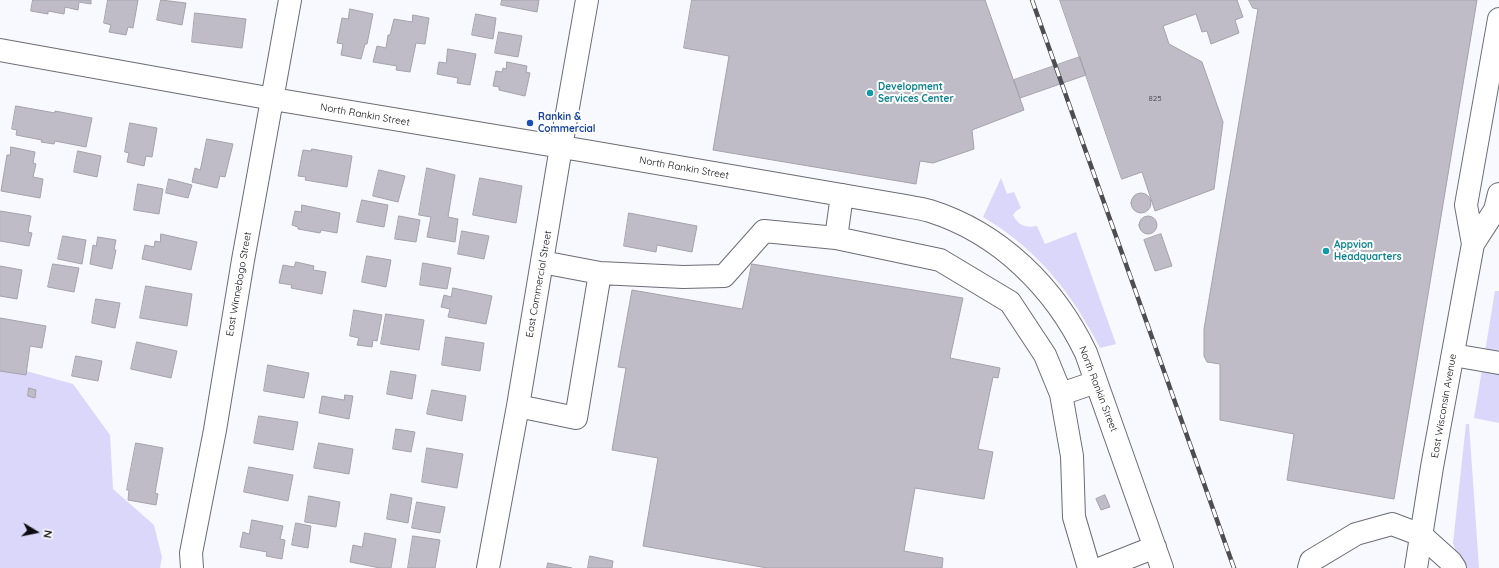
<!DOCTYPE html>
<style>
body{margin:0}
#map{position:relative;width:1499px;height:568px;overflow:hidden;background:#f8f8ff;font-family:Quicksand,sans-serif}
canvas{display:block}
.north{position:absolute;left:16px;top:512px;width:40px;height:40px;-webkit-text-stroke:3px #fff;paint-order:stroke;rotate:100deg;font-size:11px;font-weight:700;line-height:16px;text-align:center;color:#0c0b0f}
.north::after{content:'';display:block;margin:auto;width:14px;height:18px;background:#0c0b0f;clip-path:polygon(50% 0,100% 100%,50% 72%,0 100%)}
</style>
<div id="map">
<canvas width="1499" height="568"></canvas>
<div class="north">N</div>
</div>
<script>
const context = document.querySelector('canvas').getContext('2d');
context.lineJoin = 'round';
function paint(path, color) { context.fillStyle = color; context.fill(path, 'evenodd'); }
function trace(path, color, width, dash) { context.strokeStyle = color; context.lineWidth = width; context.lineCap = dash ? 'butt' : 'round'; context.setLineDash(dash || []); context.stroke(path); }
function label(font, color, halo, rows, align = 'center') {
  context.font = font + ' Quicksand,sans-serif'; context.lineWidth = 4; context.setLineDash([]); context.textBaseline = 'middle'; context.strokeStyle = halo; context.fillStyle = color; for (const [text, x, y, turn = 0] of rows) {
    context.save(); context.translate(x, y); context.rotate((+turn || 0) * Math.PI / 180); context.textAlign = isNaN(turn) ? turn : align; if (halo) context.strokeText(text, 0, 0); context.fillText(text, 0, 0); context.restore();
  }
}
paint(new Path2D(`
 M 1001,178 L 1007,194 L 1014,192 L 1021,208 L 1016,211 L 1013,215 C 1019,226 1025,228 1037,226 L 1045,244 L 1076,232 L 1116,344 L 1100,348 C 1072,293 1037,249 983,217 Z
 M 1495,291 L 1499,291 L 1499,423 L 1474,418 Z
 M 0,369 L 19,369 L 73,384 L 110,435 L 113,489 L 154,525 L 162,557 L 160,568 L 0,568 Z
 M 1466,424 L 1469,424 L 1479,568 L 1465,568 L 1456,552 L 1453,543 Z`), '#dad7fb');
const building = new Path2D(`
 M 33,0 L 91,0 L 91,4 L 79,2 L 78,10 L 65,7 L 64,14 L 48,11 L 48,14 L 31,11 Z
 M 108,0 L 138,0 L 133,28 L 128,27 L 126,35 L 109,32 L 111,25 L 104,23 Z
 M 161,0 L 186,3 L 182,25 L 157,20 Z
 M 502,0 L 539,0 L 537,12 L 501,5 Z
 M 692,0 L 985,0 L 1024,110 L 972,130 L 974,149 L 933,163 L 920,161 L 916,184 L 713,150 L 729,56 L 684,48 Z
 M 1060,0 L 1237,0 L 1243,17 L 1235,20 L 1239,33 L 1211,44 L 1207,31 L 1202,32 L 1196,14 L 1163,26 L 1169,44 L 1202,62 L 1223,122 L 1214,189 L 1155,211 L 1142,172 L 1122,179 Z
 M 1249,0 L 1477,0 L 1394,499 L 1287,480 L 1294,434 L 1220,420 L 1220,364 L 1207,362 L 1204,356 L 1204,329 L 1258,9 L 1253,8 Z
 M 350,9 L 373,14 L 367,44 L 365,44 L 361,59 L 341,55 L 343,44 L 337,43 L 342,18 L 348,19 Z
 M 195,13 L 246,19 L 242,48 L 192,42 Z
 M 476,14 L 496,18 L 493,39 L 472,35 Z
 M 413,15 L 429,18 L 425,44 L 416,43 L 410,72 L 396,70 L 397,66 L 373,62 L 377,46 L 386,48 L 388,35 L 390,35 L 394,19 L 412,22 Z
 M 499,32 L 522,36 L 518,57 L 495,53 Z
 M 448,49 L 476,54 L 470,85 L 457,83 L 458,78 L 437,74 L 439,62 L 446,63 Z
 M 1080,57 L 1086,75 L 1020,98 L 1014,80 Z
 M 507,62 L 527,66 L 526,72 L 530,73 L 525,96 L 499,90 L 499,87 L 493,86 L 496,71 L 502,72 L 503,68 L 506,69 Z
 M 16,106 L 55,113 L 55,111 L 92,118 L 86,147 L 55,141 L 54,144 L 41,142 L 42,140 L 16,135 L 17,130 L 12,129 Z
 M 130,123 L 157,128 L 152,157 L 146,156 L 144,166 L 127,162 L 129,153 L 125,152 Z
 M 207,139 L 233,144 L 225,177 L 220,176 L 217,188 L 192,182 L 195,168 L 200,170 Z
 M 11,147 L 35,152 L 33,163 L 36,164 L 33,177 L 43,179 L 40,198 L 1,191 L 7,155 L 10,155 Z
 M 312,149 L 352,156 L 347,187 L 305,180 L 306,177 L 298,176 L 303,150 L 311,151 Z
 M 78,151 L 101,156 L 97,177 L 74,172 Z
 M 427,168 L 455,175 L 448,217 L 458,219 L 455,242 L 427,237 L 431,217 L 419,215 Z
 M 379,170 L 405,176 L 398,202 L 373,196 Z
 M 480,178 L 522,186 L 516,223 L 473,215 Z
 M 169,179 L 192,185 L 188,198 L 166,193 Z
 M 138,184 L 163,189 L 159,214 L 134,210 Z
 M1131 203a10 10 0 1 1 20 0a10 10 0 1 1-20 0Z
 M 362,200 L 388,205 L 384,227 L 357,222 Z
 M 302,205 L 340,213 L 337,233 L 321,230 L 320,233 L 298,229 L 298,227 L 292,225 L 295,211 L 301,212 Z
 M 0,211 L 31,216 L 28,232 L 32,233 L 29,246 L 0,241 Z
 M 629,213 L 697,226 L 692,252 L 657,245 L 656,252 L 624,246 Z
 M1139 225a9 9 0 1 1 18 0a9 9 0 1 1-18 0Z
 M 399,216 L 420,220 L 416,242 L 395,239 Z
 M 462,231 L 489,236 L 484,259 L 458,254 Z
 M 161,234 L 197,242 L 191,270 L 142,259 L 145,245 L 154,247 L 155,241 L 160,242 Z
 M 1161,234 L 1172,266 L 1155,271 L 1144,240 Z
 M 63,236 L 86,240 L 82,264 L 58,259 Z
 M 98,237 L 116,240 L 114,250 L 116,250 L 112,269 L 90,264 L 93,245 L 96,246 Z
 M 367,256 L 391,260 L 386,287 L 362,282 Z
 M 296,262 L 314,266 L 313,270 L 326,272 L 322,294 L 291,288 L 292,285 L 279,283 L 283,265 L 294,267 Z
 M 423,263 L 451,268 L 447,289 L 420,285 Z
 M 53,264 L 79,268 L 74,292 L 48,287 Z
 M 752,264 L 963,298 L 950,358 L 1000,368 L 998,378 L 993,377 L 978,449 L 993,452 L 984,499 L 915,488 L 904,551 L 943,558 L 942,568 L 767,568 L 643,546 L 658,458 L 612,450 L 626,368 L 618,367 L 632,290 L 742,309 Z
 M 0,266 L 22,270 L 17,299 L 0,296 Z
 M 146,286 L 192,294 L 187,326 L 140,318 Z
 M 453,288 L 492,296 L 486,324 L 448,317 L 450,309 L 441,307 L 444,295 L 451,297 Z
 M 96,299 L 120,303 L 115,328 L 92,323 Z
 M 354,310 L 382,315 L 377,341 L 373,340 L 372,347 L 357,345 L 359,338 L 350,336 Z
 M 386,314 L 424,320 L 419,350 L 381,344 Z
 M 0,318 L 46,326 L 42,348 L 30,346 L 26,375 L 0,371 Z
 M 446,337 L 484,343 L 480,371 L 442,365 Z
 M 137,342 L 177,351 L 171,378 L 131,369 Z
 M 76,356 L 102,361 L 98,381 L 72,376 Z
 M 268,365 L 309,373 L 304,398 L 264,391 Z
 M 391,371 L 416,375 L 412,399 L 387,394 Z
 M 29,388 L 36,390 L 35,398 L 28,396 Z
 M 432,390 L 466,396 L 462,421 L 427,414 Z
 M 345,395 L 353,396 L 349,419 L 319,413 L 322,396 L 344,400 Z
 M 259,416 L 298,422 L 293,450 L 254,443 Z
 M 396,429 L 415,432 L 411,452 L 393,449 Z
 M 136,443 L 163,448 L 155,493 L 158,494 L 156,505 L 128,500 L 129,490 L 127,490 Z
 M 319,443 L 353,449 L 349,474 L 314,468 Z
 M 427,448 L 463,454 L 457,488 L 422,482 Z
 M 249,467 L 293,475 L 288,501 L 244,492 Z
 M 391,494 L 412,498 L 408,523 L 387,519 Z
 M 1105,495 L 1110,507 L 1101,510 L 1096,499 Z
 M 309,496 L 340,502 L 336,527 L 305,522 Z
 M 417,502 L 445,507 L 440,533 L 412,528 Z
 M 252,520 L 283,526 L 280,539 L 285,540 L 282,559 L 266,556 L 267,552 L 240,547 L 243,532 L 249,534 Z
 M 296,523 L 311,526 L 308,548 L 292,545 Z
 M 365,533 L 396,539 L 391,568 L 380,568 L 350,562 L 353,545 L 362,547 Z
 M 413,536 L 440,540 L 435,568 L 408,568 Z
 M 590,556 L 613,561 L 612,568 L 588,568 Z
 M 548,563 L 572,568 L 547,568 Z`);
paint(building, '#bfbcc7');
trace(building, '#a4a2ac', 1);
const minor = new Path2D(`
 M 0,50 L 273,99 L 586,151 L 900,205 C 910,207 920,208 930,211 C 1000,233 1055,288 1086,353 L 1162,568
 M 836,238 L 940,260 L 1010,302 L 1045,355 L 1061,394 L 1096,382
 M 600,273 L 683,277 L 724,276 L 764,231 L 836,238 L 842,195
 M 1453,355 L 1499,363
 M 1061,394 L 1072,456 L 1074,517 L 1089,568
 M 518,406 L 576,418 L 600,273 L 542,262
 M 192,568 L 191,553 L 215,430 L 243,260 L 290,0
 M 488,568 L 518,406 L 561,147 L 587,0
 M 1102,568 L 1155,547
 M 1309,568 L 1311,561 L 1356,534 L 1392,524 L 1421,535 L 1451,562 L 1455,568`);
const major = new Path2D(`
 M 1473,244 L 1495,210 L 1499,194
 M 1416,568 L 1432,467 L 1473,244 L 1466,205 L 1499,19`);
trace(minor, '#6d6c76', 24);
trace(major, '#6d6c76', 24);
trace(minor, '#fff', 22);
trace(major, '#fff', 22);
const rail = new Path2D(`
 M 1032,0 L 1234,568`);
trace(rail, '#4e4d52', 4.5);
trace(rail, '#fff', 3, [9]);
for (const [x, y, r, color] of [
 [870,93,4,"#0f9aa8"],
 [530,123,4,"#1a4fb4"],
 [1326,251,4,"#0f9aa8"]
]) { const dot = new Path2D(); dot.arc(x, y, r, 0, 2 * Math.PI); context.fillStyle = color; context.fill(dot); trace(dot, '#fff', 1.5); }
label('8px', '#39373d', null, [
 ["825",1155,99]
]);
label('bold 10px', '#0d838f', '#fff', [
 ["Development",878,87],
 ["Services Center",878,99],
 ["Appvion",1334,245],
 ["Headquarters",1334,257]
], 'left');
label('10px', '#0c0b0f', '#fff', [
 ["North Rankin Street",365,115,10],
 ["North Rankin Street",684,168,10],
 ["East Winnebago Street",239,284,-80],
 ["East Commercial Street",539,284,-80],
 ["North Rankin Street",1098,389,69],
 ["East Wisconsin Avenue",1444,406,-80]
]);
label('bold 10px', '#164399', '#fff', [
 ["Rankin &",538,117],
 ["Commercial",538,129]
], 'left');
</script>
